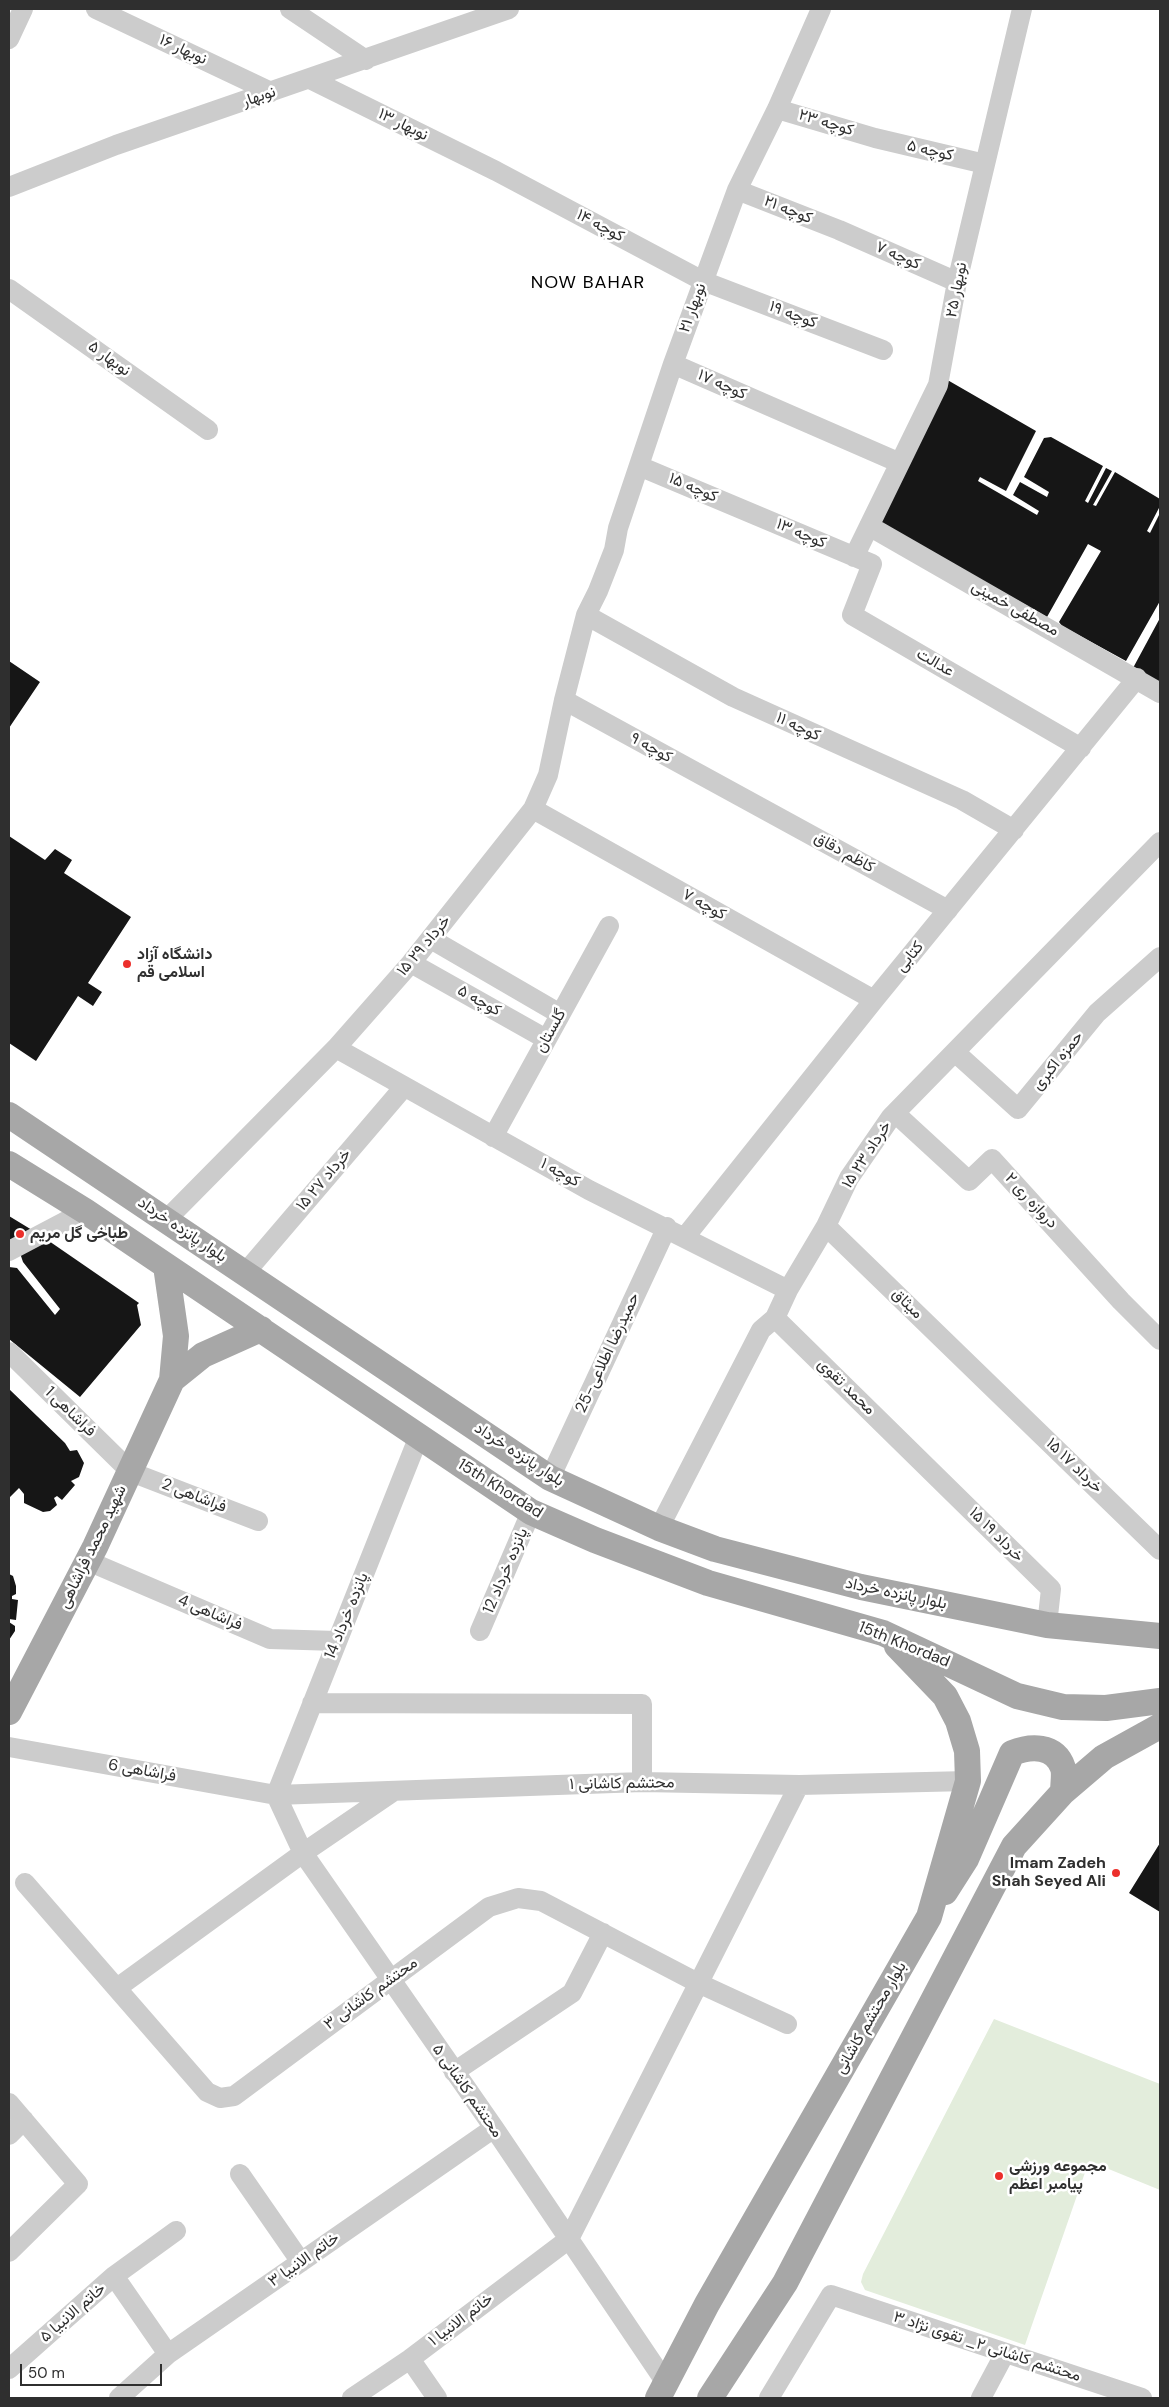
<!DOCTYPE html>
<meta charset="utf-8">
<style>
body{margin:0}
#map{position:relative;width:1169px;height:2407px;overflow:hidden;background:#fff;font-family:"DM Sans",sans-serif}
canvas{display:block}
.frame{position:absolute;inset:0;border:10px solid #2f2f2f;pointer-events:none}
.scale{position:absolute;left:20px;top:2364px;width:142px;height:22px;box-sizing:border-box;border:2px solid #2f2f2f;border-top:0;padding-left:6px;font-size:15px;line-height:18px;white-space:nowrap;color:#2f2f2f;-webkit-text-stroke:4px #fff;paint-order:stroke}
</style>
<div id="map">
<canvas width="1169" height="2407"></canvas>
<div class="frame"></div>
<div class="scale">50 m</div>
</div>
<script>
const context = document.querySelector('canvas').getContext('2d');
context.lineJoin = 'round';
function paint(path, color) { context.fillStyle = color; context.fill(path, 'evenodd'); }
function trace(path, color, width, dash) { context.strokeStyle = color; context.lineWidth = width; context.lineCap = dash ? 'butt' : 'round'; context.setLineDash(dash || []); context.stroke(path); }
function label(font, color, halo, rows, align = 'center') {
  context.font = font + ' "DM Sans",Vazirmatn,sans-serif'; context.lineWidth = 5; context.setLineDash([]); context.textBaseline = 'middle'; context.strokeStyle = halo; context.fillStyle = color; for (const [text, x, y, turn = 0] of rows) {
    context.save(); context.translate(x, y); context.rotate((+turn || 0) * Math.PI / 180); context.textAlign = isNaN(turn) ? turn : align; if (halo) context.strokeText(text, 0, 0); context.fillText(text, 0, 0); context.restore();
  }
}
paint(new Path2D(`
 M 994,2019 L 1160,2084 L 1160,2190 L 1089,2161 L 1025,2345 L 865,2290 L 861,2282 L 863,2274 Z`), '#e3eddc');
paint(new Path2D(`
 M 944,378 L 1036,431 L 1006,491 L 980,477 L 978,481 L 1037,515 L 1039,511 L 1013,495 L 1020,482 L 1047,497 L 1049,492 L 1024,477 L 1044,438 L 1051,437 L 1103,466 L 1085,501 L 1088,503 L 1106,468 L 1112,471 L 1093,505 L 1096,506 L 1115,472 L 1160,499 L 1160,506 L 1147,531 L 1150,533 L 1160,513 L 1160,601 L 1126,661 L 1062,626 L 1059,622 L 1101,551 L 1088,544 L 1047,617 L 881,523 Z
 M 1160,618 L 1160,683 L 1133,668 Z
 M 9,661 L 40,682 L 9,728 Z
 M 9,836 L 45,860 L 55,849 L 72,860 L 64,873 L 131,917 L 88,983 L 102,992 L 93,1006 L 78,996 L 36,1061 L 9,1043 Z
 M 9,1216 L 32,1230 L 9,1249 Z
 M 46,1239 L 139,1303 L 137,1305 L 141,1325 L 80,1397 L 9,1339 L 9,1267 L 17,1268 L 55,1315 L 60,1309 L 23,1262 L 20,1253 Z
 M 9,1389 L 65,1443 L 70,1451 L 77,1450 L 84,1463 L 79,1477 L 71,1481 L 75,1485 L 62,1500 L 57,1496 L 54,1498 L 57,1505 L 50,1511 L 43,1512 L 24,1503 L 24,1494 L 19,1488 L 9,1498 Z
 M 9,1574 L 13,1576 L 16,1586 L 16,1594 L 12,1596 L 12,1599 L 18,1600 L 16,1620 L 9,1619 Z
 M 9,1622 L 15,1626 L 15,1631 L 9,1640 Z
 M 1160,1843 L 1160,1912 L 1129,1893 Z`), '#161616');
trace(new Path2D(`
 M 96,9 L 271,92
 M 290,9 L 366,60
 M 9,39 L 23,9
 M 310,79 L 496,171 L 703,281 L 883,350
 M 777,109 L 875,138 L 985,164
 M 9,187 L 116,145 L 509,9
 M 737,190 L 839,230 L 957,282
 M 9,289 L 208,430
 M 673,364 L 900,463
 M 639,466 L 872,564 L 852,615 L 1081,748
 M 869,526 L 1160,693
 M 854,557 L 938,385 L 957,282 L 1022,9
 M 586,615 L 733,697 L 962,800 L 1014,830
 M 564,700 L 948,910
 M 533,809 L 874,1000
 M 431,939 L 560,1014
 M 411,963 L 546,1039
 M 336,1048 L 589,1190 L 788,1290
 M 956,1053 L 1018,1109 L 1097,1013 L 1160,957
 M 895,1113 L 969,1181 L 992,1159 L 1121,1301 L 1160,1340
 M 493,1137 L 609,926
 M 166,1220 L 336,1048 L 411,963 L 533,809 L 548,775 L 564,700 L 586,615 L 598,591 L 614,550 L 618,528 L 673,364 L 737,190 L 777,109 L 821,9
 M 826,1226 L 1160,1550
 M 685,1237 L 874,1000 L 1137,678
 M 9,1251 L 85,1211
 M 245,1273 L 404,1087
 M 775,1318 L 1051,1589 L 1047,1625
 M 9,1352 L 131,1472 L 258,1521
 M 550,1478 L 667,1227
 M 659,1528 L 761,1330 L 775,1318 L 788,1290 L 826,1226 L 849,1178 L 891,1117 L 1160,842
 M 88,1561 L 270,1639 L 337,1641
 M 480,1631 L 531,1512
 M 312,1703 L 642,1704 L 642,1782
 M 9,1747 L 276,1795 L 642,1782 L 799,1785 L 968,1781
 M 276,1795 L 303,1853 L 494,2128 L 666,2383
 M 276,1795 L 419,1436
 M 25,1883 L 207,2092 L 220,2098 L 234,2096 L 489,1907 L 518,1898 L 541,1901 L 698,1983 L 787,2024
 M 117,1988 L 303,1853 L 394,1791
 M 454,2072 L 572,1993 L 603,1933
 M 9,2103 L 78,2184 L 9,2252
 M 9,2135 L 24,2120
 M 240,2174 L 301,2262
 M 114,2276 L 168,2354
 M 410,2359 L 437,2398
 M 9,2369 L 114,2276 L 176,2231
 M 119,2398 L 168,2354 L 494,2128
 M 352,2398 L 410,2359 L 569,2239 L 799,1785
 M 769,2398 L 831,2295 L 1142,2398
 M 981,2398 L 1005,2353`), '#ccc', 20);
trace(new Path2D(`
 M 9,1115 L 550,1478 L 659,1528 L 715,1549 L 861,1587 L 1047,1625 L 1160,1636
 M 9,1164 L 85,1211 L 531,1512 L 595,1540 L 708,1583 L 883,1633 L 1017,1696 L 1063,1707 L 1106,1708 L 1160,1701
 M 172,1380 L 203,1355 L 261,1329
 M 9,1712 L 95,1547 L 172,1380 L 176,1336 L 166,1266
 M 945,1892 L 966,1859 L 1012,1753 C 1030,1746 1055,1744 1063,1768 C 1065,1774 1063,1785 1063,1792
 M 658,2398 L 707,2304 L 929,1917 L 968,1781 L 967,1751 L 958,1721 L 945,1696 L 897,1646
 M 710,2398 L 785,2283 L 1014,1846 L 1063,1792 L 1104,1757 L 1160,1726`), '#a7a7a7', 26);
for (const [x, y, r, color] of [
 [127,964,5,"#ec2f2b"],
 [20,1234,5,"#ec2f2b"],
 [1116,1873,5,"#ec2f2b"],
 [999,2176,5,"#ec2f2b"]
]) { const dot = new Path2D(); dot.arc(x, y, r, 0, 2 * Math.PI); context.fillStyle = color; context.fill(dot); trace(dot, '#fff', 2); }
label('16px', '#2f2f2f', '#fff', [
 ["نوبهار ۱۶",183,50,25],
 ["نوبهار",259,97,-19],
 ["کوچه ۲۳",826,123,17],
 ["نوبهار ۱۳",403,125,26],
 ["کوچه ۵",930,151,13],
 ["کوچه ۲۱",788,210,22],
 ["کوچه ۱۴",600,226,28],
 ["کوچه ۷",898,256,24],
 ["نوبهار ۲۵",957,290,-79],
 ["نوبهار ۲۱",693,308,-70],
 ["کوچه ۱۹",793,315,21],
 ["نوبهار ۵",109,359,36],
 ["کوچه ۱۷",722,385,24],
 ["کوچه ۱۵",693,488,23],
 ["کوچه ۱۳",801,534,23],
 ["مصطفی خمینی",1015,609,29],
 ["عدالت",935,663,30],
 ["کوچه ۱۱",798,727,25],
 ["کوچه ۹",651,748,29],
 ["کاظم دقاق",844,853,29],
 ["کوچه ۷",704,905,29],
 ["۱۵ خرداد ۲۹",424,946,-50],
 ["کتابی",910,957,-51],
 ["کوچه ۵",479,1001,29],
 ["گلستان",551,1031,-61],
 ["حمزه اکبری",1058,1061,-51],
 ["۱۵ خرداد ۲۳",867,1155,-57],
 ["کوچه ۱",560,1173,29],
 ["۱۵ خرداد ۲۷",324,1180,-50],
 ["دروازه ری ۲",1031,1201,47],
 ["بلوار پانزده خرداد",182,1230,34],
 ["میثاق",907,1304,44],
 ["حمیدرضا اطلاعی-25",608,1353,-65],
 ["محمد تقوی",846,1387,44],
 ["فراشاهی 1",70,1412,44],
 ["بلوار پانزده خرداد",519,1455,33],
 ["۱۵ خرداد ۱۷",1074,1466,44],
 ["15th Khordad",500,1489,32],
 ["فراشاهی 2",194,1496,21],
 ["۱۵ خرداد ۱۹",996,1535,45],
 ["شهید محمد فراشاهی",93,1547,-64],
 ["پانزده خرداد 12",506,1571,-67],
 ["بلوار پانزده خرداد",896,1594,12],
 ["فراشاهی 4",210,1613,23],
 ["پانزده خرداد 14",347,1616,-68],
 ["15th Khordad",904,1645,22],
 ["فراشاهی 6",142,1771,10],
 ["محتشم کاشانی ۱",622,1784,-1],
 ["محتشم کاشانی ۳",371,1994,-36],
 ["بلوار محتشم کاشانی",871,2018,-60],
 ["محتشم کاشانی ۵",467,2091,55],
 ["خاتم الانبیا ۳",304,2260,-35],
 ["خاتم الانبیا ۵",73,2313,-41],
 ["خاتم الانبیا ۱",461,2320,-37],
 ["محتشم کاشانی ۲_ تقوی نژاد ۳",987,2347,18]
]);
label('bold 16px', '#2f2f2f', '#fff', [
 ["دانشگاه آزاد",137,955],
 ["اسلامی قم",137,973],
 ["طباخی گل مریم",30,1234],
 ["Imam Zadeh",1106,1864,"right"],
 ["Shah Seyed Ali",1106,1882,"right"],
 ["مجموعه ورزشی",1009,2167],
 ["پیامبر اعظم",1009,2185]
], 'left');
context.letterSpacing = '1px';
label('18px', '#000', '#fff', [
 ["NOW BAHAR",588,283]
]);
context.letterSpacing = '0px';
</script>
